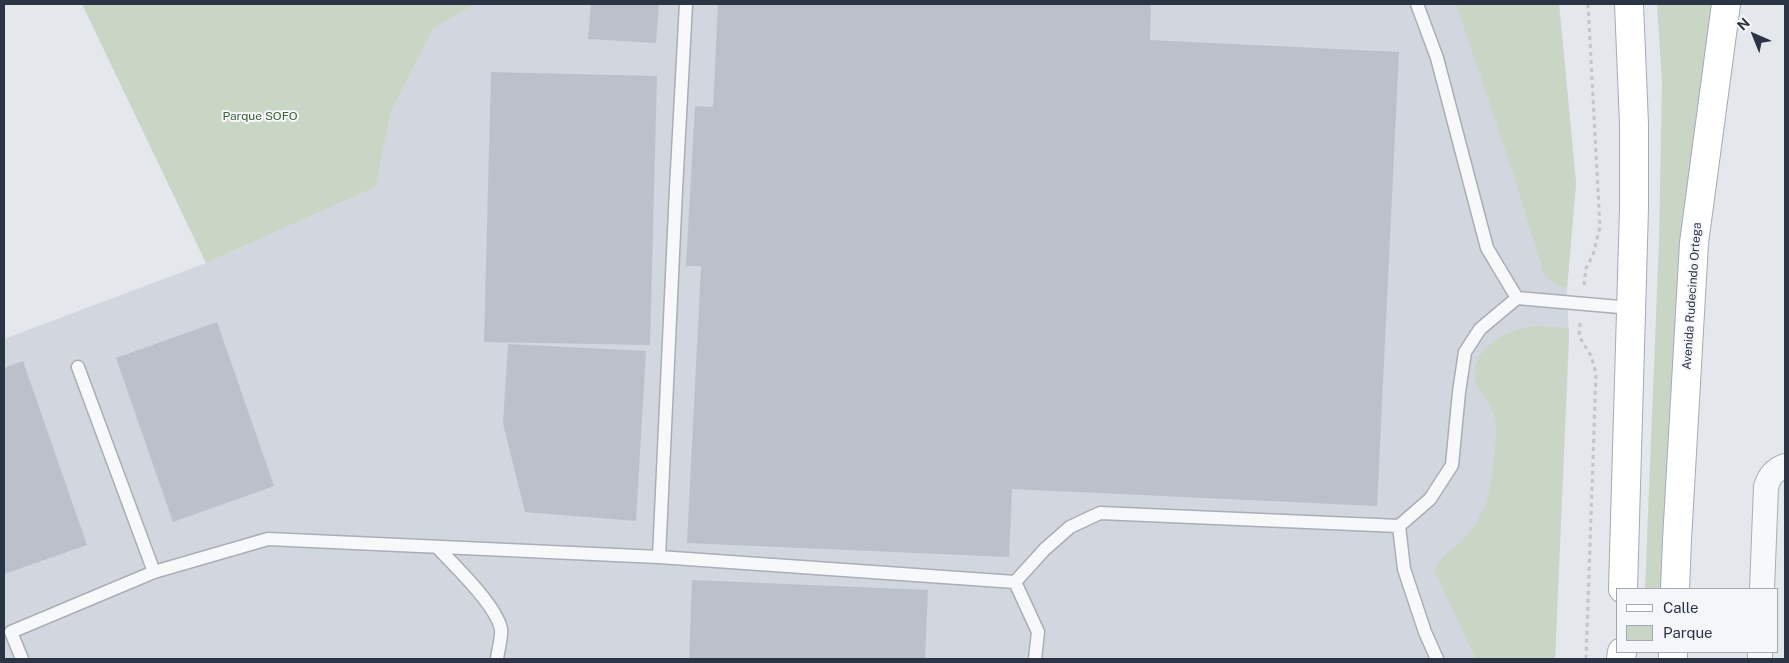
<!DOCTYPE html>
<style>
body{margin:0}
#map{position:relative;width:1789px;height:663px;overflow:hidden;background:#e4e7ec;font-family:"Public Sans",sans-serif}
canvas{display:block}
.frame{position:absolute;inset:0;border:5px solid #2b3445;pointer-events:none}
.legend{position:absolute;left:1616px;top:588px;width:162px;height:65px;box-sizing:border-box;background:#f4f6f9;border:1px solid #a4a8b1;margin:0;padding:6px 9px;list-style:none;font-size:15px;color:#2b3445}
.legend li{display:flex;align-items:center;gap:10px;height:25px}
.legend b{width:25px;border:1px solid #a4a8b1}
.north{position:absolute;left:1729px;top:10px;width:50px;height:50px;-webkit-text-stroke:4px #f4f6f9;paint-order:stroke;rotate:316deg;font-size:14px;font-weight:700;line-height:20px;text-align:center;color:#2b3445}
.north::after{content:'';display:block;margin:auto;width:18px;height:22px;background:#2b3445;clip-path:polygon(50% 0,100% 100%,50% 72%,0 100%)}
</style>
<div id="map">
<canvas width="1789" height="663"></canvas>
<div class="frame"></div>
<ul class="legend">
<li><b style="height:6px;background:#fff"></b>Calle</li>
<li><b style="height:14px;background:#c9d6c5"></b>Parque</li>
</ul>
<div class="north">N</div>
</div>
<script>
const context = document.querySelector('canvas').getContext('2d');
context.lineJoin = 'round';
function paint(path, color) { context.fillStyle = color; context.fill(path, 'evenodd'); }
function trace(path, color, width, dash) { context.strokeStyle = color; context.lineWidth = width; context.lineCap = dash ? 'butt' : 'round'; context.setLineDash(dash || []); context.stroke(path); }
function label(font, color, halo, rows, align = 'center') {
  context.font = font + ' "Public Sans",sans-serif'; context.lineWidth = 4; context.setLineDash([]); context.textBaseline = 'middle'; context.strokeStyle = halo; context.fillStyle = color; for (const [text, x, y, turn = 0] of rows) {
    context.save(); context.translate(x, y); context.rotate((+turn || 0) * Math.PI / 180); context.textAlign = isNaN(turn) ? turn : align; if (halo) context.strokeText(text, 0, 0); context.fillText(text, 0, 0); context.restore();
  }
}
paint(new Path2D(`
 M 476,4 L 1559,4 L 1576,183 L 1567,288 L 1569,342 L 1555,659 L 4,659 L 4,339 L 206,263 L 376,187 L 391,112 L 434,28 Z`), '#d2d6de');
paint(new Path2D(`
 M 82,4 L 476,4 L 434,28 L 391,112 L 376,187 L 206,263 Z
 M 1456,4 L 1559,4 L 1576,183 L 1567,288 L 1557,286 L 1544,274 L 1511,167 Z
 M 1657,4 L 1714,4 L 1667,589 L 1645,589 L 1659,242 L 1662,82 Z
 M 1535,326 L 1569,328 L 1555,659 L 1476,659 L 1434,570 C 1437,565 1440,559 1445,555 C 1450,550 1457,546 1463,540 C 1473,529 1481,516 1486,502 C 1492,484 1498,437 1495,419 C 1493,403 1477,393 1475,378 C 1471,347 1510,328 1535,326 Z`), '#c9d6c5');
paint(new Path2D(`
 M 591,4 L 659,4 L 656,43 L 588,39 Z
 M 718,4 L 1151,4 L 1150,40 L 1399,52 L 1377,506 L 1012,489 L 1009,557 L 687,543 L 701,266 L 686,266 L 695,106 L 713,107 Z
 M 491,72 L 657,76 L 650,345 L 484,342 Z
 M 217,322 L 274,486 L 173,522 L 116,358 Z
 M 508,344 L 646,351 L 636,521 L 525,512 L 503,423 Z
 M 23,361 L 87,545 L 4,574 L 4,368 Z
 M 692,580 L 928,590 L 925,659 L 689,659 Z`), '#bbc0ca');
const service = new Path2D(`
 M 1417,4 L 1437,58 L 1487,248 L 1517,298 L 1631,308
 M 78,367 L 154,572
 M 1399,526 L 1404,569 L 1425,632 L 1437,659
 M 437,547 C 454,565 496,605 501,629 C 502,638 498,650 497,659
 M 659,557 L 1015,582 L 1045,549 L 1070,527 L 1100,513 L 1399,526 L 1430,499 L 1452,465 L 1459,392 L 1465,352 L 1480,329 L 1517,298
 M 1015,582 L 1038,632 L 1035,659
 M 22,659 L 11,632 L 154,572 L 268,539 L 659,557 L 676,189 L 686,4`);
const minor = new Path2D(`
 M 1762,589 L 1766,487 C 1769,476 1774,470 1785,466
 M 1760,659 L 1760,652`);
const primary = new Path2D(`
 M 1623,589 L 1634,208 L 1634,124 L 1629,4
 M 1675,589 L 1677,540 L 1694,243 L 1726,4
 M 1621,659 L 1622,652
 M 1673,659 L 1673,652`);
trace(service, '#a9aeb7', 15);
trace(minor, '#a9aeb7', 26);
trace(primary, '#a3abb8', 30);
trace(new Path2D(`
 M 1584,285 L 1586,268 L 1593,255 L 1600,227 L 1588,4
 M 1580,323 L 1579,336 L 1591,356 L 1596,373 L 1586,659`), '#c2c5cb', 3, [4, 4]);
trace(service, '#f7f8fa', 12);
trace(minor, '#f7f8fa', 24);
trace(primary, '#fff', 28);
label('12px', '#3f6138', '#f4f6f9', [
 ["Parque SOFO",260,116]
]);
label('12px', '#2b3445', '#f4f6f9', [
 ["Avenida Rudecindo Ortega",1692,296,-86]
]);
</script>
